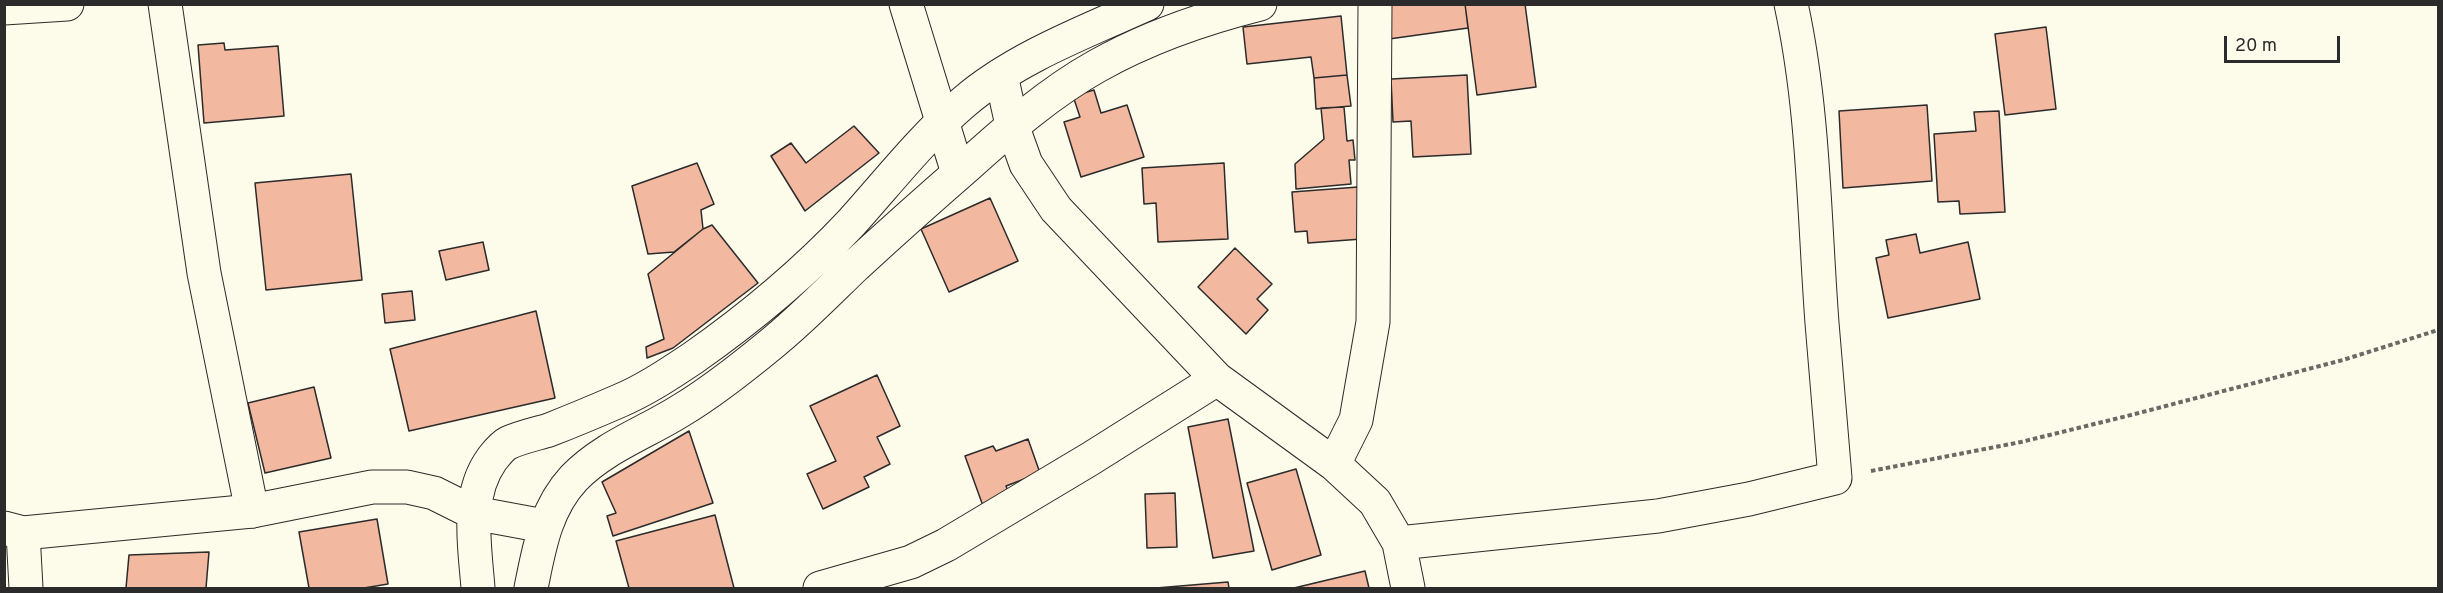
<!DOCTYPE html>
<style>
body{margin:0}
#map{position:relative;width:2443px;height:593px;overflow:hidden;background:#fdfbea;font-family:Overpass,sans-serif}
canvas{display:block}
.frame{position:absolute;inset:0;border:6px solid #2b2b2b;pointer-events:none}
.scale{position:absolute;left:2224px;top:36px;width:116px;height:27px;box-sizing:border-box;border:3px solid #2b2b2b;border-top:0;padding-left:8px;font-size:18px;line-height:21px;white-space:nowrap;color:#2b2b2b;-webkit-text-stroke:4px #fdfbea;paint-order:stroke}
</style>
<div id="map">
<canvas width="2443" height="593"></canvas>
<div class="frame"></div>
<div class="scale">20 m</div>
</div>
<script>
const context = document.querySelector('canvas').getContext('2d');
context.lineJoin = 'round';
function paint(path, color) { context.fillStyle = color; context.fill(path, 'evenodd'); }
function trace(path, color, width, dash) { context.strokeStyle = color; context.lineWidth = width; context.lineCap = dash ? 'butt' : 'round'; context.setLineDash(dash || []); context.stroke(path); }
const building = new Path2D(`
 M 1384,4 L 1465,4 L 1468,28 L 1389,39 Z
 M 1465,4 L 1525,4 L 1536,87 L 1477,95 Z
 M 1341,16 L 1347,75 L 1314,78 L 1311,57 L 1247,64 L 1243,27 Z
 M 2046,27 L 2056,109 L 2005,115 L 1995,34 Z
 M 224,43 L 225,50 L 278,46 L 284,116 L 204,123 L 198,45 Z
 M 1347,75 L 1351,106 L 1316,109 L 1314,78 Z
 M 1467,75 L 1471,154 L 1413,157 L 1411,121 L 1393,122 L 1391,79 Z
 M 1094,90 L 1101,113 L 1127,105 L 1144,157 L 1081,177 L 1064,122 L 1080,117 L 1073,96 Z
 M 1927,105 L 1932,181 L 1843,188 L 1839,111 Z
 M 1344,107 L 1347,141 L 1353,140 L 1355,160 L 1349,160 L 1351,184 L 1296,189 L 1295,164 L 1324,139 L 1321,108 Z
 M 1999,111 L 2005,212 L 1960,214 L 1959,201 L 1938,202 L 1934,134 L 1976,131 L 1974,112 Z
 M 854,126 L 879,153 L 805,211 L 771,156 L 791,143 L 806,163 Z
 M 697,163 L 714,204 L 701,210 L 703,229 L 674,252 L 648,254 L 632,186 Z
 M 1224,163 L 1228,239 L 1158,242 L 1156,203 L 1144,204 L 1142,168 Z
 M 351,174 L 362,280 L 266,290 L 255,183 Z
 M 1358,187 L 1362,239 L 1308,243 L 1307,231 L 1295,232 L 1292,192 Z
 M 990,198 L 1018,261 L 949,292 L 921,229 Z
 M 712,225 L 758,283 L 673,348 L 647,358 L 646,347 L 664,339 L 648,274 L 703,229 Z
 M 1916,234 L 1920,253 L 1968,242 L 1980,299 L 1888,318 L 1876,258 L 1889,255 L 1886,240 Z
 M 483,242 L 489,270 L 446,280 L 439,251 Z
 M 1235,248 L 1272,284 L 1257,299 L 1268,310 L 1246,334 L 1198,287 Z
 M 412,291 L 415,320 L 385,323 L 382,294 Z
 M 536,311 L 555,398 L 409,431 L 390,349 Z
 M 877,375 L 900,426 L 877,437 L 890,464 L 864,477 L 869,487 L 823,509 L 807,474 L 836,461 L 810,406 Z
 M 314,387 L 331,458 L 265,473 L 248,403 Z
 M 1228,419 L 1254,551 L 1213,558 L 1188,427 Z
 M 689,431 L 713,503 L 613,536 L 607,516 L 616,513 L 602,482 Z
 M 1028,439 L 1040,473 L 1006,486 L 1010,496 L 983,506 L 965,456 L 993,446 L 996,451 Z
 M 1296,469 L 1321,555 L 1272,570 L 1247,483 Z
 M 1175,493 L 1177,547 L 1147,548 L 1145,494 Z
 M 715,515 L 734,588 L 629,588 L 616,541 Z
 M 377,519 L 388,584 L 364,588 L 309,588 L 299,532 Z
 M 209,552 L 206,588 L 126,588 L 129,555 Z
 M 1365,571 L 1369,588 L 1294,588 Z
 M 1228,582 L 1229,588 L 1156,588 Z`);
paint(building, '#f2b8a0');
trace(building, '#2b2b2b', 1.5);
const minor = new Path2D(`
 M 165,4 L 204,273 L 252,511
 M 906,4 L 958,173
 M 4,8 L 67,4
 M 1001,75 L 1012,125 L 1026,164 L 1056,209 L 1217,379 L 1334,464 L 1375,502 L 1399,543 L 1408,588
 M 1334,464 L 1356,420 L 1373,322 L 1375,4
 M 23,533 L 26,588
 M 1399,543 L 1658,516 L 1749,499 L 1835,478 C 1831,426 1826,375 1822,323 C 1814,216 1814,109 1791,4
 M 820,588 L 911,562 L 946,545 L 1090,459 L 1217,379`);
const secondary = new Path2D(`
 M 4,528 L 23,533 L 252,511 L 372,487 L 407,487 L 434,493 L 474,513 L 544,526
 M 478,588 C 475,547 465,496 492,459 C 496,454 502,446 508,443 C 521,437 536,434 549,430 C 572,421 596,411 619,401 C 645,390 669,374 693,358 C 750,318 803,274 851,223 C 888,182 922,138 964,102 C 1015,58 1087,31 1147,4
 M 531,588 C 539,549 545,509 574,478 C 604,447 645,433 680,411 C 712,392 742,368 770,345 C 800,321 827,293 855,266 C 892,232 929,199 967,166 C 1008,129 1049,93 1097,66 C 1147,38 1204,18 1260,4`);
trace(minor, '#2b2b2b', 35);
trace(secondary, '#2b2b2b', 35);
trace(new Path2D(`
 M 1871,471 L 2021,442 L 2127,416 L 2343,360 L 2438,330`), '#6a6964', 4, [4.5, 3]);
trace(minor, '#fdfbea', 33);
trace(secondary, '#fdfbea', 33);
</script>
